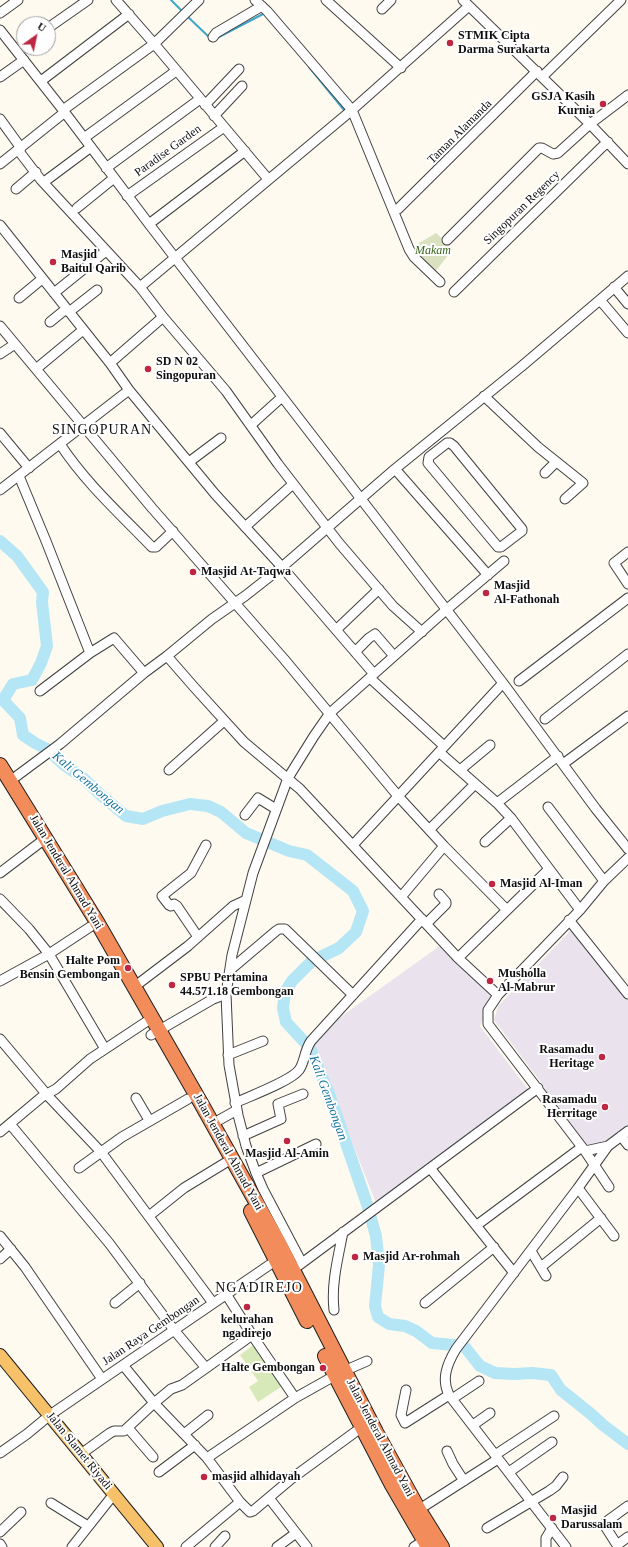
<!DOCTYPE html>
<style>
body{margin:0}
#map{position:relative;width:628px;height:1547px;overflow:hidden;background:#fffaef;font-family:Georgia,serif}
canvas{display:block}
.north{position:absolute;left:16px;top:16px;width:40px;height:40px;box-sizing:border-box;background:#fff;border:1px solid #9f9f9f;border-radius:50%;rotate:33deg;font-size:11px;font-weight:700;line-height:16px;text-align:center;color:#0e0e0e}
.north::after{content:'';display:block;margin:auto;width:14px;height:18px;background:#bd2742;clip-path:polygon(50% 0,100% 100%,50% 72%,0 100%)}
</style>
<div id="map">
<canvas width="628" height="1547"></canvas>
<div class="north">U</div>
</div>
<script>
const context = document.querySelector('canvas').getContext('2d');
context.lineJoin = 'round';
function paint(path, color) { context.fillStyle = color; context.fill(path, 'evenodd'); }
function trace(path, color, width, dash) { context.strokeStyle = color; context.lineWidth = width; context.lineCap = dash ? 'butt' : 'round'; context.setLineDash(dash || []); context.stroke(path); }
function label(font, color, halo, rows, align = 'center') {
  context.font = font + ' Georgia,serif'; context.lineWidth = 4; context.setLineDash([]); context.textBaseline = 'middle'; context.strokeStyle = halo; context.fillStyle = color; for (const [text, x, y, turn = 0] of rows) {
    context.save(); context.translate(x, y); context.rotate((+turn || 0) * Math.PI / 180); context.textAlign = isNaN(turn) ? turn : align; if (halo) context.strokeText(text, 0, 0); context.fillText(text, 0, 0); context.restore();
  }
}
paint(new Path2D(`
 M 572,929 L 628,1000 L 628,1127 L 604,1148 L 586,1148 L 542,1092 L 545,1088 L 494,1020 L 498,1006 Z
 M 441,945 L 493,997 L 480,1026 L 530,1092 L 376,1203 L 311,1038 Z`), '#eae3ed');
paint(new Path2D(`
 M 256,1343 L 284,1385 L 258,1402 L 249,1387 L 258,1381 L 240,1355 Z`), '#d8e9b9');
paint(new Path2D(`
 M 436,233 L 453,249 L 435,272 L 411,248 Z`), '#dae1c0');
trace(new Path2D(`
 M 171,0 L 183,12
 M 187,16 L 210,38
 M 217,38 L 265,13
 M 309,67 L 344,110`), '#3da5cb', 2);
trace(new Path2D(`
 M 0,541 L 17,556 L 43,592 L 42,602 L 47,646 L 41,663 L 32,680 L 13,684 L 3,700 L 20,718 L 23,735 L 35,743 L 47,749 L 64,765 L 82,777 L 102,796 L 126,816 L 143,819 L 162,811 L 190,804 L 208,806 L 221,812 L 246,833 L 289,851 L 307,855 L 353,891 L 363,911 L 356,932 L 339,948 L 312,961 L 292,981 L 285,992 L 283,1008 L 286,1022 L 310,1048 L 316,1062 L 328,1091 L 367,1204 L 376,1236 L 379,1265 L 375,1306 L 378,1317 L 389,1324 L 405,1326 L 416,1331 L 432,1343 L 464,1346 L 480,1366 L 495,1373 L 515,1374 L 532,1373 L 551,1375 L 561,1390 L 591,1414 L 603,1425 L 628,1444`), '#b5e6f5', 12);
const minor = new Path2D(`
 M 116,0 L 151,40 L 268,179
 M 255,0 L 267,11 L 352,110 L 409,249 L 414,257 L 440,282
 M 326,0 L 401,68
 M 463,0 L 590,124 L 628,164
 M 382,9 L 391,0
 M 0,13 L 18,0
 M 48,28 L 88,0
 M 0,30 L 63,110 L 149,224 L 503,683 L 596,809 L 628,849
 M 213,37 L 216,33 L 262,6
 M 543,76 L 621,0
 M 0,77 L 24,60
 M 41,81 L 129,14
 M 205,105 L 239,69
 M 63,110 L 154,44 L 199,0
 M 214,116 L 242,86
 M 0,119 L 21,148
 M 84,138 L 176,71
 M 18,150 L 41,180 L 140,287 L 163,317 L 110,363
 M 0,164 L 65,112
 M 106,168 L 200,99
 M 44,182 L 91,147
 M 16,189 L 36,172
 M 127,196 L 224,127
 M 77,208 L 114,178
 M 398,209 L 537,71
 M 149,224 L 245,151
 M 0,225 L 110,363 L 129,390 L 215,494 L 282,567 L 374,674
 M 447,240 L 539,148 L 542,148 L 553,154 L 558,153 L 590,124 L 628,95
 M 140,287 L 352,110 L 469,6
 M 614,287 L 628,304
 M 454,292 L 602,147 L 608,142
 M 54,293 L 106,251
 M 19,298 L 42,279
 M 600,300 L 628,333
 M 69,312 L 97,290
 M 163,317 L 226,391 L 278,464 L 339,543 L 393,606 L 422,632
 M 50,322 L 66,309
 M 0,326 L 152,508 L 284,659 L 398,796 L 444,846 L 507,910
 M 0,354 L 15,344
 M 36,369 L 83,330
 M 484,396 L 538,447 L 583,483 L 565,499
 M 251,425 L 282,397
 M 0,433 L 29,468
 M 447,443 L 450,443 L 454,446 L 522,529 L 522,531 L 501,547 L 498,547 L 428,463 L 429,457 Z
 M 60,444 C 85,482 118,512 149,544 L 152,547 L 156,547 L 173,531
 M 189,462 L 221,438
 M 395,469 L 488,575
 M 545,473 L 556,462
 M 19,476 L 46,541 L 90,653 L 114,638 L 144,673
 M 0,490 L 129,390
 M 245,527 L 293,484
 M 628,552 L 614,563 L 628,584
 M 336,630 L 379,589
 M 355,652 L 369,638 L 375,634 L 394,656
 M 167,656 L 194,687 L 244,742 L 300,789 L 458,958 L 498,995
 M 370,678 L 444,746
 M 519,681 L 628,598
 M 40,691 L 90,653
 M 545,719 L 628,654
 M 439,752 L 497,803 L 511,818 L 580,910
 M 563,764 L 628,716
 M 169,770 L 224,721
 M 460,770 L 490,745
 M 10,781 L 60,744 L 144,673 L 167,656 L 212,619 L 245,596 L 282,567 L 395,469 L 522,366 L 628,276
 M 497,803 L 558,756
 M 548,807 L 604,881
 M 245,815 L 258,798 L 276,809
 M 430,829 L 475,784
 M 485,842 L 511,818
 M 353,845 L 503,683
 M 0,873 L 46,838
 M 401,897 L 444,846
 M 0,899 L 29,929 L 49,954 L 105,1049
 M 569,920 L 628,994
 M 427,923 L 446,904 L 446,902 L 439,894
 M 198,937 L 177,906 L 174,904 L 171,906 L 169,905 L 162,896 L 191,873 L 206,845
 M 458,958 L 549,869
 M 230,970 L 276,931 L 279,929 L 285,929 L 353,995
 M 0,981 L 49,954 L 90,927
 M 134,987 L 188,946 L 233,906 L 246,900
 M 151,1035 L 213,999 L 226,994
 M 0,1039 L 48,1096 L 101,1152 L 213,1303
 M 228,1055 L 263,1041
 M 136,1098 L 149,1120
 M 235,1103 C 250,1096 291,1081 299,1070 C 305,1062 304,1051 311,1041 L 422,919
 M 10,1124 L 109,1243 L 174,1330 L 206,1368 L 182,1385 L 171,1389 L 154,1403 L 124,1431 L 114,1431 L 110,1433 L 81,1454
 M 212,1124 L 237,1110
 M 0,1132 L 43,1096 L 56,1089 L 90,1059 L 152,1018
 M 243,1136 L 281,1119 L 278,1104 L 303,1094
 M 621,1136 L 628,1145
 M 585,1151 L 608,1146
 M 79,1168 L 122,1137 L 188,1099
 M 430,1168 L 514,1273
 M 256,1173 L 316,1144
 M 609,1187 L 585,1151 L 488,1024 L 488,1010 L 498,995 L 580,910 L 604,881 L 628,858
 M 578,1188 L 614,1236
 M 149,1216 L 184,1188 L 225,1163
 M 477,1225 L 582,1147
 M 0,1236 L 25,1267 L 102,1379
 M 531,1251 L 546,1276
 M 0,1259 L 11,1249
 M 302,1263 L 263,1189 L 256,1173 L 246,1146 L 238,1115 L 229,1065 L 226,994 L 232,955 L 253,873 L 288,778 L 314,736 L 330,713 L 446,610 L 504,561
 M 298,1266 L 538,1088
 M 541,1267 L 601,1218
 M 226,1294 L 252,1335
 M 115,1303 L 140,1283
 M 425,1303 L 494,1247
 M 334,1310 C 331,1284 338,1258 343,1232
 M 123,1365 L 154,1403 L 207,1458 L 240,1502
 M 206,1368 L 252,1335 L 295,1398 L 336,1375
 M 344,1371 L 367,1361
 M 406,1390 L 401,1415 L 405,1423 L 449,1395
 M 452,1399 L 479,1381
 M 473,1425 L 490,1413
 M 128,1428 L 153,1457
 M 184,1434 L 208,1415
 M 447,1451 L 453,1464 L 464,1481
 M 0,1453 L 27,1434 L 50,1415 L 281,1257
 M 495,1455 L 554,1416
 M 207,1458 L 295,1398
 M 159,1472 L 195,1445
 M 509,1472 L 552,1442
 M 269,1498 L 307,1547
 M 51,1503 L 88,1526
 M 628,1506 L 606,1522 L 605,1526 L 617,1545 L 628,1537
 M 415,1512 L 498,1459
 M 487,1528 L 549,1491 L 556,1486 L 563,1477
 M 0,1532 L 21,1512
 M 0,1544 L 2,1547
 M 72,1547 L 114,1494
 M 186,1547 L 240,1502 L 250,1512 L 253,1511 L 291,1479 L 362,1427
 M 215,1547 L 225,1536
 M 277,1547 L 296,1533
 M 414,1547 L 428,1538
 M 546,1547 L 546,1538 L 552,1528
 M 566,1547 L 449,1395 C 441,1379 447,1364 456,1349 L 578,1188 L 608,1146 L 628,1131`);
const major = new Path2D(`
 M 0,1355 L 157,1547`);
const highway = new Path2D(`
 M 0,765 L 97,922 L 202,1105 L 279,1243 L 376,1432 L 419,1510 L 442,1547
 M 251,1211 L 307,1321
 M 325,1356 L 392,1485 L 428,1547`);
trace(minor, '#414141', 11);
trace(major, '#1f1f1f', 14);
trace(highway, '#1f1f1f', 16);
trace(minor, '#fff', 9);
trace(major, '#f6c168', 12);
trace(highway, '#f28c5a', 14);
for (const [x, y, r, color] of [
 [450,43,4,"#bd2742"],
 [603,104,4,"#bd2742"],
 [53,262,4,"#bd2742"],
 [148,369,4,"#bd2742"],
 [193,572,4,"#bd2742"],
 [486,593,4,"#bd2742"],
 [492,884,4,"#bd2742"],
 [128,968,4,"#bd2742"],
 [490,981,4,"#bd2742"],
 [172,985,4,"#bd2742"],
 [602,1057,4,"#bd2742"],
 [605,1107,4,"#bd2742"],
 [287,1141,4,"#bd2742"],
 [355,1257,4,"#bd2742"],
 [247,1307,4,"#bd2742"],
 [323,1368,4,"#bd2742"],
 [204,1477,4,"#bd2742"],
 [553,1518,4,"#bd2742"]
]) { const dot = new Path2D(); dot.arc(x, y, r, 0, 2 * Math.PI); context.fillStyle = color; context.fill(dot); trace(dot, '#fff', 1.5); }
label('bold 12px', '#0e0e0e', '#fff', [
 ["STMIK Cipta",458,36],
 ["Darma Surakarta",458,50],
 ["GSJA Kasih",595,97,"right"],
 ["Kurnia",595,111,"right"],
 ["Masjid",61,255],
 ["Baitul Qarib",61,269],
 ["SD N 02",156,362],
 ["Singopuran",156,376],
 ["Masjid At-Taqwa",201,572],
 ["Masjid",494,586],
 ["Al-Fathonah",494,600],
 ["Masjid Al-Iman",500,884],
 ["Halte Pom",120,961,"right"],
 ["Bensin Gembongan",120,975,"right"],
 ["Musholla",498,974],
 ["Al-Mabrur",498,988],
 ["SPBU Pertamina",180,978],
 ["44.571.18 Gembongan",180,992],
 ["Rasamadu",594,1050,"right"],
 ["Heritage",594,1064,"right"],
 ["Rasamadu",597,1100,"right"],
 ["Herritage",597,1114,"right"],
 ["Masjid Al-Amin",287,1154,"center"],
 ["Masjid Ar-rohmah",363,1257],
 ["kelurahan",247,1320,"center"],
 ["ngadirejo",247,1334,"center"],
 ["Halte Gembongan",315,1368,"right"],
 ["masjid alhidayah",212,1477],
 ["Masjid",561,1511],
 ["Darussalam",561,1525]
], 'left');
label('12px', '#0e0e0e', '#fff', [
 ["Taman Alamanda",460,132,-45],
 ["Paradise Garden",168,151,-36],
 ["Singopuran Regency",522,208,-44],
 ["Jalan Jenderal Ahmad Yani",66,872,59],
 ["Jalan Jenderal Ahmad Yani",228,1152,61],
 ["Jalan Raya Gembongan",151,1331,-34],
 ["Jalan Jenderal Ahmad Yani",380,1438,62],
 ["Jalan Slamet Riyadi",79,1451,51]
]);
label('italic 12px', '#37651f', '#fff', [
 ["Makam",433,251]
]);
label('italic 13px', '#18759f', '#fff', [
 ["Kali Gembongan",88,783,40],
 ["Kali Gembongan",328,1098,70]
]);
context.letterSpacing = '1px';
label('14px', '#0e0e0e', '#fff', [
 ["SINGOPURAN",102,430],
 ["NGADIREJO",259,1288]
]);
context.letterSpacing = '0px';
</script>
